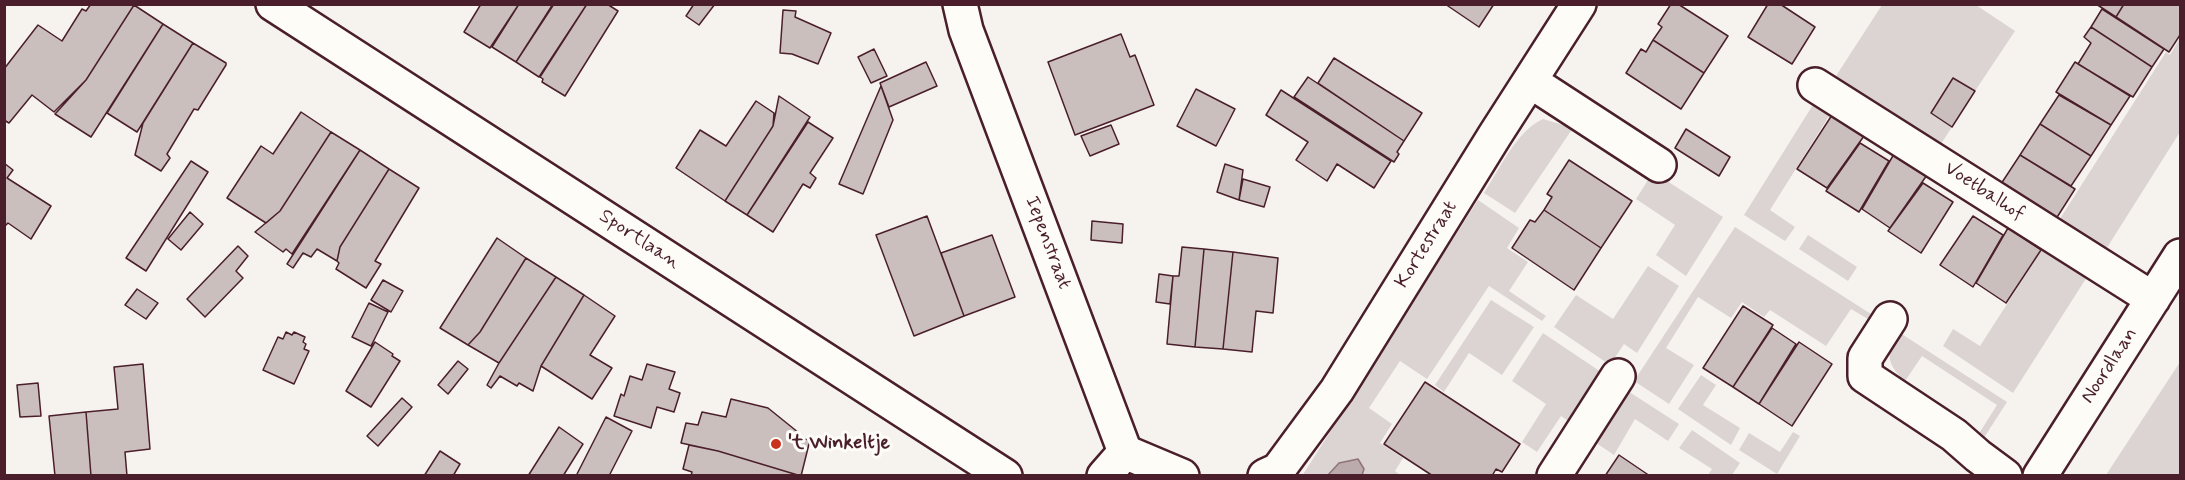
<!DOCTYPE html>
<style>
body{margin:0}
#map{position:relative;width:2185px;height:480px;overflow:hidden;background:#f6f3ef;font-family:Mynerve,sans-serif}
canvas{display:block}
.frame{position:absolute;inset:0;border:6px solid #4a1f2b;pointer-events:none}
</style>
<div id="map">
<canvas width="2185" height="480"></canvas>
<div class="frame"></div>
</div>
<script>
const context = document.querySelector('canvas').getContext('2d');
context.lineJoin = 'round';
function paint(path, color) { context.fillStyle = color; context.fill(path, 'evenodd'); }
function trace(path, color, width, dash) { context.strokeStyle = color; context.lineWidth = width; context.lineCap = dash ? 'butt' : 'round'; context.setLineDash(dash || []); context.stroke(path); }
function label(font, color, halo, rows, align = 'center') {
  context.font = font + ' Mynerve,sans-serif'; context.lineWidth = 6; context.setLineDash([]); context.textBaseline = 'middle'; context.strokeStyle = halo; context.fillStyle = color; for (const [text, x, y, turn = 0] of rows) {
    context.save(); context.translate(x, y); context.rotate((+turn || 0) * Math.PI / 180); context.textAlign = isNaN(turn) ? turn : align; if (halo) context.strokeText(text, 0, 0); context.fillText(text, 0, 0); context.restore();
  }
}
paint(new Path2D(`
 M 1882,5 L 1976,5 L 2015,31 L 1975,91 L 1953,78 L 1932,113 L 1952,127 L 1939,147 L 1834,79 Z
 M 2180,38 L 2180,132 L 2103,254 L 2056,225 L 2166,52 L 2170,55 Z
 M 1814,103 L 1831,113 L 1770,210 L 1795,227 L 1785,241 L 1744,215 Z
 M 1543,119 L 1573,128 L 1515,213 L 1484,193 C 1499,170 1517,130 1543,119 Z
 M 1653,172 L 1723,217 L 1686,276 L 1656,255 L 1675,225 L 1636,199 Z
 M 1478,200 L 1519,228 L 1507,248 L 1528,262 L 1509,291 L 1546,316 L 1542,321 L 1489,286 L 1427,379 L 1400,361 L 1369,408 L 1392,424 L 1380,443 L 1403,458 L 1395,471 L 1400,475 L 1362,475 L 1364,469 L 1339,463 L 1328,475 L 1302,476 Z
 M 1735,227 L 1871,314 L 1868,319 L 1851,309 L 1826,346 L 1770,310 L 1764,317 L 1742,302 L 1731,318 L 1698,297 L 1666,348 L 1694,365 L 1669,404 L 1634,381 Z
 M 1808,235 L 1857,267 L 1848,281 L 1799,249 Z
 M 2043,248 L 2087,277 L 2013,393 L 1943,346 L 1953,329 L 1980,346 Z
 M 1648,266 L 1679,286 L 1637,353 L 1624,344 L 1610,365 L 1554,327 L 1576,295 L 1613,319 Z
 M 1491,300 L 1534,327 L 1502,375 L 1469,353 L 1444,392 L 1435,385 Z
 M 1897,331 L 2007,402 L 1978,447 L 1973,443 L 1997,405 L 1922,356 L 1905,381 C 1886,364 1886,353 1897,331 Z
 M 1543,333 L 1604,374 L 1574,425 L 1561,416 L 1537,452 L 1522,442 L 1546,404 L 1512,381 Z
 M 2180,362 L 2180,475 L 2106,475 Z
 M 1701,375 L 1716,385 L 1703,405 L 1740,428 L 1731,445 L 1678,409 Z
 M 1620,386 L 1679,424 L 1668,441 L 1635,419 L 1614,455 L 1586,436 Z
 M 1692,430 L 1740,463 L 1732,475 L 1708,475 L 1712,469 L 1679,448 Z
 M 1793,432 L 1800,436 L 1777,474 L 1739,450 L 1749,433 L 1780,452 Z`), '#dcd4d2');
const water = new Path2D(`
 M 1358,459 L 1364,469 L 1362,475 L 1328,475 L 1339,463 Z`);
paint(water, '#bbabac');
trace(water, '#8e7378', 1.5);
const building = new Path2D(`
 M 91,4 L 134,5 L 86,80 L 54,112 L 32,95 L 9,123 L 4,120 L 4,69 L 38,25 L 62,41 L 82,9 L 86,11 Z
 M 481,4 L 519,4 L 490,48 L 464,32 Z
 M 519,4 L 553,4 L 516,62 L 492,47 Z
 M 554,4 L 587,4 L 539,77 L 516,62 Z
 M 587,4 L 607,4 L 618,11 L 565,96 L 542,82 L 543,79 L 540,77 Z
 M 694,4 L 715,4 L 699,25 L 686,16 Z
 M 1445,4 L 1494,4 L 1479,27 Z
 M 1671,4 L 1678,4 L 1728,36 L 1704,73 L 1653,40 L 1662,27 L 1658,24 Z
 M 1768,4 L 1780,4 L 1815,27 L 1792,64 L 1748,37 Z
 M 2096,4 L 2124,4 L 2116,17 Z
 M 2124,4 L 2180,4 L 2180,35 L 2169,52 L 2116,17 Z
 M 134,5 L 163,24 L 91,137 L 55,114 L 86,80 Z
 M 2102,9 L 2164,49 L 2152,67 L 2091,27 Z
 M 783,10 L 796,11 L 795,17 L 831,33 L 818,64 L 792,54 L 780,53 Z
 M 163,24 L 193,43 L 137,132 L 107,113 Z
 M 2091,27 L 2152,67 L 2133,97 L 2078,64 L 2091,43 L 2084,37 Z
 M 1121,34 L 1130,57 L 1135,55 L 1154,105 L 1075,135 L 1048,62 Z
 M 1653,40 L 1704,73 L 1681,109 L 1626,73 L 1641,49 L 1646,52 Z
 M 193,43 L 226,63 L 226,65 L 198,110 L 194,109 L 167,154 L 170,158 L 161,171 L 135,155 L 143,123 Z
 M 874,49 L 887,76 L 871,83 L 858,57 Z
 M 1334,58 L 1422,113 L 1404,141 L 1318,83 Z
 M 926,62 L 937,86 L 889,107 L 880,83 Z
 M 2075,62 L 2130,96 L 2111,125 L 2056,92 Z
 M 1308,77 L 1404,141 L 1397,152 L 1399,154 L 1394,162 L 1294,97 Z
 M 1953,78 L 1975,91 L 1952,127 L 1931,113 Z
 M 881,86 L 893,120 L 863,194 L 839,184 Z
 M 1196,89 L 1235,109 L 1216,146 L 1177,126 Z
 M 1281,90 L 1391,161 L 1374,188 L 1337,164 L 1327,181 L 1296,160 L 1308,142 L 1266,115 Z
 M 2059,95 L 2111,125 L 2091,156 L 2040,124 Z
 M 779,96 L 810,117 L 747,215 L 725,201 L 773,126 Z
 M 756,101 L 774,113 L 773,126 L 725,201 L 676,168 L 700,130 L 726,146 Z
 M 301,112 L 331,132 L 280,211 L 266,223 L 227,198 L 261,146 L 273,154 Z
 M 1832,115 L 1864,136 L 1827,188 L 1797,169 Z
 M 808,122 L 833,138 L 810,173 L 816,178 L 810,188 L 803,184 L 773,232 L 747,215 Z
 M 2040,124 L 2091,156 L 2071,186 L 2020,155 Z
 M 1111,125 L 1119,144 L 1090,156 L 1081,136 Z
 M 1686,129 L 1730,157 L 1719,176 L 1675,148 Z
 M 331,132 L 360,150 L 292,254 L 286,249 L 283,252 L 255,232 L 280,211 Z
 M 1860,143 L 1889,161 L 1859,212 L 1826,191 Z
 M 360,150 L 389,169 L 340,247 L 337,261 L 317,249 L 311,257 L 303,253 L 293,268 L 287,264 Z
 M 1894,154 L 1927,175 L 1890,228 L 1862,209 Z
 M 2020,155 L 2075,189 L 2054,222 L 1999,187 Z
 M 1569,160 L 1632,201 L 1601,248 L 1544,210 L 1552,197 L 1547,194 Z
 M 191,161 L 208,172 L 146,271 L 126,258 Z
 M 4,163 L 13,170 L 7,178 L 51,206 L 31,239 L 8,223 L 4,227 Z
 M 1225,164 L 1243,170 L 1239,200 L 1217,192 Z
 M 389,169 L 419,188 L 375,261 L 381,264 L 366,288 L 336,269 L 339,263 L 337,261 L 340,247 Z
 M 1243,179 L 1270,187 L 1264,207 L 1239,200 Z
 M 1923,183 L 1953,202 L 1921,253 L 1888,231 Z
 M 1544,210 L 1601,248 L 1574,290 L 1512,248 L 1530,220 L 1535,222 Z
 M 190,212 L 203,224 L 181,250 L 168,239 Z
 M 927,216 L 964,316 L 914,336 L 876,235 Z
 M 1973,216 L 2003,235 L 1973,287 L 1940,265 Z
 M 1092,221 L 1123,224 L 1122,243 L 1091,240 Z
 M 2008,228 L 2041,250 L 2006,303 L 1976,283 Z
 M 992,235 L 1015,297 L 964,316 L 941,253 Z
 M 497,238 L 526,258 L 480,332 L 468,345 L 440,328 Z
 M 238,246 L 248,256 L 236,271 L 243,278 L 205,317 L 187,299 Z
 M 1182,247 L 1204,249 L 1195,347 L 1167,344 L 1173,276 L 1179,276 Z
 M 1204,249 L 1233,252 L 1223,349 L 1195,347 Z
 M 1233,252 L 1278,258 L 1273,313 L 1256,311 L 1252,352 L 1223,349 Z
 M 526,258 L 556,277 L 499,363 L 468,345 L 480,332 Z
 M 1159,274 L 1173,276 L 1170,304 L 1156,302 Z
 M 556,277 L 584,295 L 541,366 L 533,391 L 519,383 L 517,386 L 500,376 L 491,388 L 487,385 L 499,363 Z
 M 383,280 L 403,291 L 391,312 L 371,300 Z
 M 137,289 L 158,303 L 146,319 L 125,305 Z
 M 584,295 L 615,316 L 590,355 L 612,368 L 592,399 L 541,366 Z
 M 369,303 L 388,312 L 371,346 L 352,337 Z
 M 1743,306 L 1773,325 L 1733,387 L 1703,368 Z
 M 1772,328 L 1796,344 L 1759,404 L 1733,387 Z
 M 286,332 L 292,335 L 294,332 L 305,337 L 303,342 L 306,344 L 304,349 L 309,351 L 294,384 L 263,370 L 278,337 L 283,339 Z
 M 375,342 L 393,354 L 392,356 L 400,361 L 371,407 L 346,391 Z
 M 1799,342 L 1832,364 L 1792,426 L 1759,404 Z
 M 458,361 L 468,369 L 448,394 L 438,385 Z
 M 143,364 L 150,449 L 125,452 L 127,476 L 91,476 L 86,412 L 118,409 L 114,367 Z
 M 647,364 L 675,372 L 669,389 L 680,393 L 674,412 L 657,407 L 651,428 L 614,416 L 621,394 L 624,396 L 630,376 L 642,380 Z
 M 1425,382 L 1520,444 L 1502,472 L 1496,469 L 1492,476 L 1433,476 L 1384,444 Z
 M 38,383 L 41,416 L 20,417 L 17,385 Z
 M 402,398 L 412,407 L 378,446 L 367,436 Z
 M 731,399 L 768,408 L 799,433 L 798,438 L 810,440 L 801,476 L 718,451 L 681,443 L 686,423 L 698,425 L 702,412 L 726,417 Z
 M 86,412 L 91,476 L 55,476 L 49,416 Z
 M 606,417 L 632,431 L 609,476 L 576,476 Z
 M 559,427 L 583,444 L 563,476 L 528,476 Z
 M 689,445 L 718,451 L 801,476 L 691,476 L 692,472 L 683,469 Z
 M 440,451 L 460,464 L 453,476 L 424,476 Z
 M 1619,455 L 1650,476 L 1605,476 Z`);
paint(building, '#cbbfbe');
trace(building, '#4a1f2b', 1.5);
const minor = new Path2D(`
 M 273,4 L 1005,476
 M 960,4 L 966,30 L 1125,452
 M 1530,81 L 1659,165
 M 1815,85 L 2153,299
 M 1890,319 L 1865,358 L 1865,376 L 1954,435 L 1978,456 L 2005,476
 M 1125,452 L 1182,476
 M 1104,476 L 1125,452
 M 1265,476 L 1278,470 L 1337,390 L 1495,135 L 1579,4
 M 1554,476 L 1618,376
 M 2040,476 L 2180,256`);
trace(minor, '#4a1f2b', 38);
trace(minor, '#fdfcf7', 33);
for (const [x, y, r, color] of [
 [776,444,6,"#c8321e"]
]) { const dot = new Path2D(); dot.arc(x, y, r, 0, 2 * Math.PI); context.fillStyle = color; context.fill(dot); trace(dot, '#fdfcf7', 2); }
label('20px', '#4a1f2b', '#fdfcf7', [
 ["Voetbalhof",1984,192,33],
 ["Sportlaan",639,240,33],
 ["Iepenstraat",1047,243,69],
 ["Kortestraat",1427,245,-58],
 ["Noordlaan",2110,366,-57]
]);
label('bold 20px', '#4a1f2b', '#fdfcf7', [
 ["'t Winkeltje",788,444]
], 'left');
</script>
